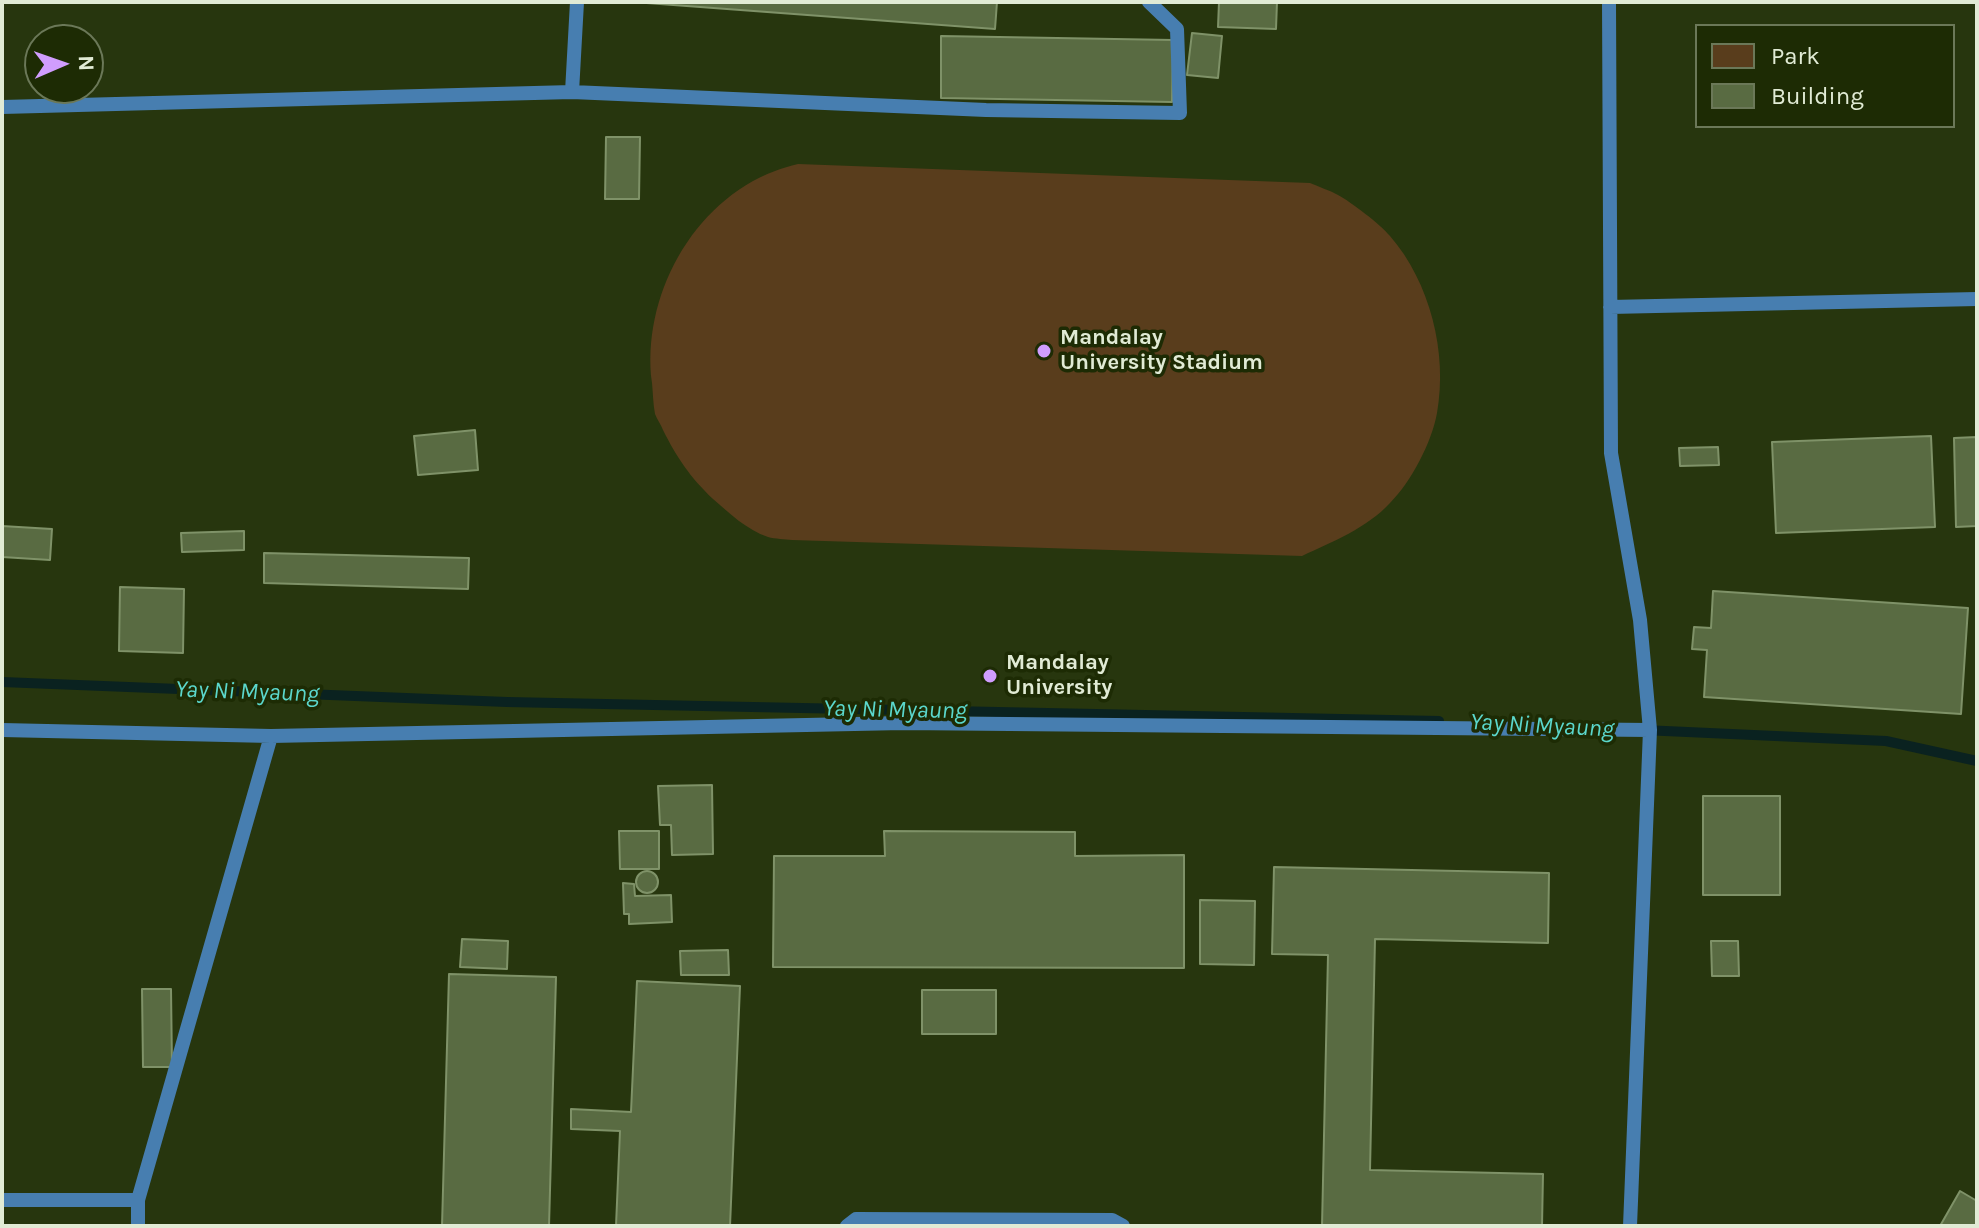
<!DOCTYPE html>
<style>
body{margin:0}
#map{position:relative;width:1979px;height:1228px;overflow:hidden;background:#27360e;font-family:Karla,sans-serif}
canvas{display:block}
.frame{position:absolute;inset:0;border:4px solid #e1ebd5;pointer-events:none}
.legend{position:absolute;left:1695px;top:24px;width:260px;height:104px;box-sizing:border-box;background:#1d2b04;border:2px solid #6b7858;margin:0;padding:10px 14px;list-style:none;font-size:24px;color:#e1ebd5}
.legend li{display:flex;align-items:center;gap:16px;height:40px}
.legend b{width:40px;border:2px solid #6b7858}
.north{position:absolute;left:24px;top:24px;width:80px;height:80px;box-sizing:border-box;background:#1d2b04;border:2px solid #6b7858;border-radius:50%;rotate:88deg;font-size:22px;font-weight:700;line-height:32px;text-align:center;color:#e1ebd5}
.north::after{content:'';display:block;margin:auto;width:28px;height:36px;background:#d09dfe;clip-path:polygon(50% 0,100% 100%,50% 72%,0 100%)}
</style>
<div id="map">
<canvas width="1979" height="1228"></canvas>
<div class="frame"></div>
<ul class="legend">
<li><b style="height:22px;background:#593d1c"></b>Park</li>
<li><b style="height:22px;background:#596b42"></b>Building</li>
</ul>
<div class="north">N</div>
</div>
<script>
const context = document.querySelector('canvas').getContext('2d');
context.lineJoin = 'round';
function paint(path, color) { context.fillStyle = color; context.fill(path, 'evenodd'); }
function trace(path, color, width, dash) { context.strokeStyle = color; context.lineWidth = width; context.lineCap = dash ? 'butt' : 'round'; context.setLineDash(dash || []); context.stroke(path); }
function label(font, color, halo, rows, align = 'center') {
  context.font = font + ' Karla,sans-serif'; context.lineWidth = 7; context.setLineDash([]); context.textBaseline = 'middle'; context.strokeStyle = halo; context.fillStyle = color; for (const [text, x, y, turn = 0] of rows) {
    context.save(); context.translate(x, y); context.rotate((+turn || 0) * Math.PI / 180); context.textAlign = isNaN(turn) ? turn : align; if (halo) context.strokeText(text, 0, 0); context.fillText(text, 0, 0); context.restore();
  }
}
paint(new Path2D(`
 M 798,164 L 1310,183 C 1319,187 1329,190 1338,195 C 1351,202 1380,224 1390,236 C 1430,282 1448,353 1437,413 C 1432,442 1411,482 1390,503 C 1367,528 1332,542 1302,556 L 792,540 C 785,539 775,539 768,537 C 747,530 729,513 713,499 C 690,477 677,458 663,430 C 661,425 657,419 655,414 C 653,404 653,393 652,383 C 641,298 692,202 775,171 C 782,168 790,166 798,164 Z`), '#593d1c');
trace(new Path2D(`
 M 2,682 L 507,702 L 1439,721
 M 1643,730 L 1886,741 L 1977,761`), '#0a2220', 10);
const building = new Path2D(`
 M 633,2 L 997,2 L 995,29 Z
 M 1219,2 L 1277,2 L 1276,29 L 1218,27 Z
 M 1192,33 L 1222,36 L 1218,78 L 1187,75 Z
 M 941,36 L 1173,40 L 1172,102 L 941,98 Z
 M 606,137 L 640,137 L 639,199 L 605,199 Z
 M 475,430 L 478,470 L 418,475 L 414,436 Z
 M 1931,436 L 1935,527 L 1776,533 L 1772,442 Z
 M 1977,437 L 1977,526 L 1956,527 L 1954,438 Z
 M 1718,447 L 1719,465 L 1680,466 L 1679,448 Z
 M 2,526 L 52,529 L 50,560 L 2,557 Z
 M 244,531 L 244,550 L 182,552 L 181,533 Z
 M 264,553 L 469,558 L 468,589 L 264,583 Z
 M 120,587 L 184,589 L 183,653 L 119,651 Z
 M 1713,591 L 1968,608 L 1961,714 L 1704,697 L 1707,650 L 1692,649 L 1694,627 L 1711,628 Z
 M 712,785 L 713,854 L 672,855 L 671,825 L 660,825 L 658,786 Z
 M 1703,796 L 1780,796 L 1780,895 L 1703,895 Z
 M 619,831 L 659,831 L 659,869 L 620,869 Z
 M 884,831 L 1075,832 L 1075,856 L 1184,855 L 1184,968 L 773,967 L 774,856 L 885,856 Z
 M 1274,867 L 1549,873 L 1548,943 L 1375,939 L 1370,1170 L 1543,1174 L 1542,1226 L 1322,1226 L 1328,955 L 1272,954 Z
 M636 882a11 11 0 1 1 22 0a11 11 0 1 1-22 0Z
 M 623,883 L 634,884 L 635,896 L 671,895 L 672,922 L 629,924 L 629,914 L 624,914 Z
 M 1200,900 L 1255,901 L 1254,965 L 1200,964 Z
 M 462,939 L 508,941 L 507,969 L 460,967 Z
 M 1711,941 L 1738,941 L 1739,976 L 1712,976 Z
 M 728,950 L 729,975 L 681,975 L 680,951 Z
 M 449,974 L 556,977 L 549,1226 L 442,1226 Z
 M 637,981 L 740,986 L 730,1226 L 616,1226 L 620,1131 L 571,1129 L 571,1109 L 631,1112 Z
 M 142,989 L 171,989 L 172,1067 L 143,1067 Z
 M 922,990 L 996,990 L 996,1034 L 922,1034 Z
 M 1960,1191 L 1977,1201 L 1977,1226 L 1940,1226 Z`);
paint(building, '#596b42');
trace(building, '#7f9268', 2);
trace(new Path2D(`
 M 572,92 L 577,2
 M 2,107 L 572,92 L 986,110 L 1180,113 L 1177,29 L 1149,2
 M 1610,307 L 1977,299
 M 2,730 L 271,736 L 903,723 L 1650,730 L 1640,620 L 1611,453 L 1609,2
 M 2,1200 L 138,1200
 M 138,1226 L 138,1200 L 271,736
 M 847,1226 L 856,1219 L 1112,1220 L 1123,1226
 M 1630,1226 L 1650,730`), '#477eb0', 14);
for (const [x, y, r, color] of [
 [1044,351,8,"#d09dfe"],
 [990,676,8,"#d09dfe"]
]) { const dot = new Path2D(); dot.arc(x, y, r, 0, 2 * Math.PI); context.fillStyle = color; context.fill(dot); trace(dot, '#1d2b04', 3); }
label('bold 22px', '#e1ebd5', '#1d2b04', [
 ["Mandalay",1060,338],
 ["University Stadium",1060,363],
 ["Mandalay",1006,663],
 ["University",1006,688]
], 'left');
label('italic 24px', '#5bd7cc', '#1d2b04', [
 ["Yay Ni Myaung",247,692,2],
 ["Yay Ni Myaung",895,710,1],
 ["Yay Ni Myaung",1542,726,3]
]);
</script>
